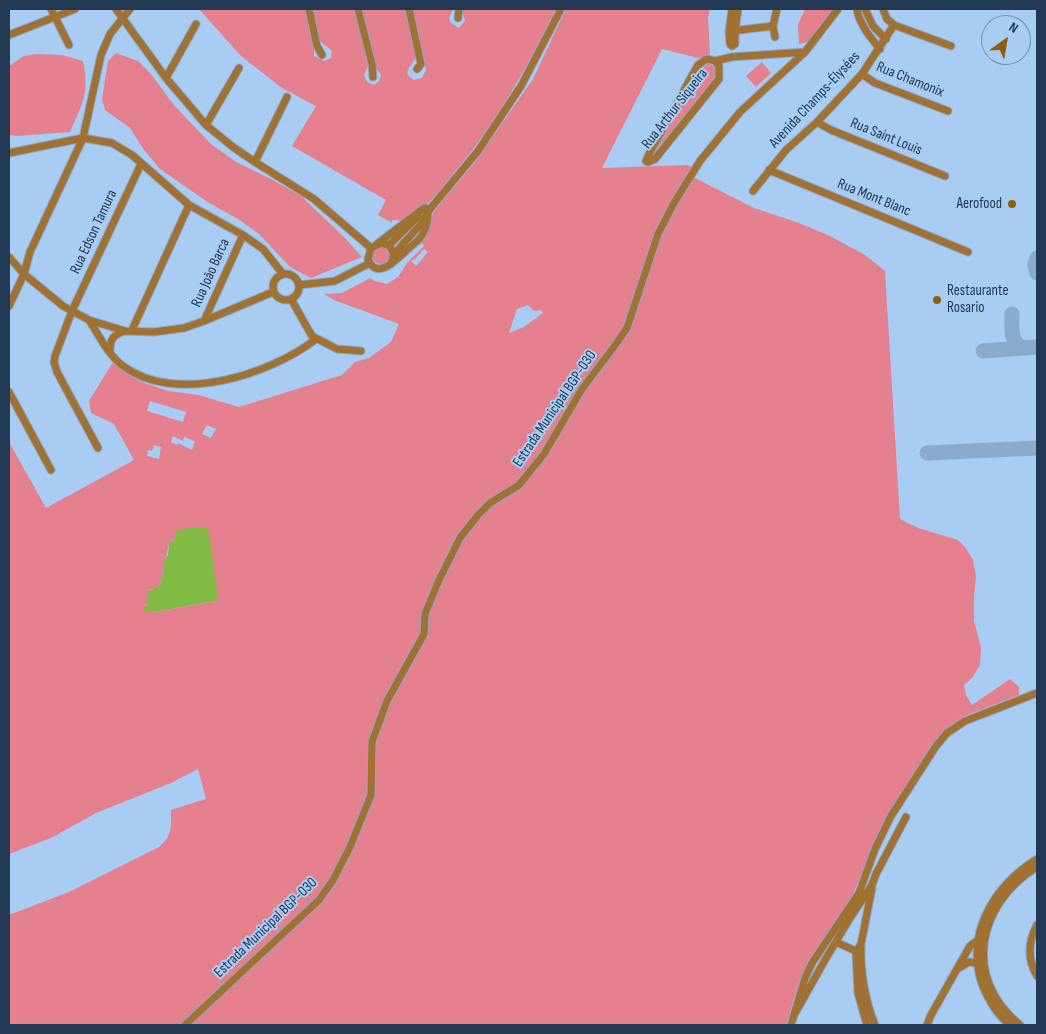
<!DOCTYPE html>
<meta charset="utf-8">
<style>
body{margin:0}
#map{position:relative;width:1046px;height:1034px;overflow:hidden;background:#a9ccf2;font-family:"Sofia Sans Condensed",sans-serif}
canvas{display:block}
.frame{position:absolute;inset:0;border:10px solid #213953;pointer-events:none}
.north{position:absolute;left:981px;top:15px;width:50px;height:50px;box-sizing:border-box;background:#a9ccf2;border:1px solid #7391b2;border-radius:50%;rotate:32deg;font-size:14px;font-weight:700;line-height:20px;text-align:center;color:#213953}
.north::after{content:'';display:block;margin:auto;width:18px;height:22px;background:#915e0f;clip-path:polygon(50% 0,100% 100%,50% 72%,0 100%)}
</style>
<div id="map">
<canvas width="1046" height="1034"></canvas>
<div class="frame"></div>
<div class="north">N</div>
</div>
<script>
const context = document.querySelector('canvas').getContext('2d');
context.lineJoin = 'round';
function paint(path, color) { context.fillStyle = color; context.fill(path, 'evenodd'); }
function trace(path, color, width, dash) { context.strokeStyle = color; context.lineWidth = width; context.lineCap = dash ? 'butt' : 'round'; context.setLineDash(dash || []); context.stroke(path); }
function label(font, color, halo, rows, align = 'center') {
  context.font = font + ' "Sofia Sans Condensed",sans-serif'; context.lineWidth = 4; context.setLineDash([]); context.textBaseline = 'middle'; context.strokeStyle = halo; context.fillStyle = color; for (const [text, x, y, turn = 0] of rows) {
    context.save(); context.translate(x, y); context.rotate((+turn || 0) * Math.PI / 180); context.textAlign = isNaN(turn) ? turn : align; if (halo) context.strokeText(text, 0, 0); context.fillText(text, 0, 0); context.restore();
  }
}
paint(new Path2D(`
 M 199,9 L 306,9 L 314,43 L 314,56 L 324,61 L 331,58 L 332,51 L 321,42 L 318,37 L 311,9 L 356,9 L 369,60 L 368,66 L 364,75 L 367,82 L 374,85 L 379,81 L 381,75 L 375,66 L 361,9 L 406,9 C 409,20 417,47 415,57 C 414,67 399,71 414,80 L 422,78 L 426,70 L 412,9 L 453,9 L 449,18 L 451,23 L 459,28 L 465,21 L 462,9 L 556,9 C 527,67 496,124 453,174 C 444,185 435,197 425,206 C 418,211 410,216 403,221 L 392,220 L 392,223 L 378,215 L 386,200 L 292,146 L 316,106 L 282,88 L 241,56 Z
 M 566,9 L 710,9 L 708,17 L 710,54 L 698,58 L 662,49 L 602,168 L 688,165 L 697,170 L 693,177 L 754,208 L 799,223 L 830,236 L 865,255 L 885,271 L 900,519 L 918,528 L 958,540 L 965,547 L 973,560 L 976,575 L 974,597 L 974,621 L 981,648 L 980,665 L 973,677 L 964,685 L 966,695 L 972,705 L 1010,679 L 1019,687 L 1019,695 L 965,716 L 951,725 L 932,744 L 876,837 L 854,892 L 846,907 L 808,961 L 800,979 L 786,1025 L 9,1025 L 9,915 L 69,892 L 159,847 C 173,835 171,827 171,810 L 206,799 L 198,769 L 171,783 L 96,813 L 51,838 L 9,854 L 9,442 L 46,508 L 134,460 L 114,424 L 91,413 L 89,401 L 113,362 L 130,375 L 144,383 L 168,391 L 198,395 L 239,407 L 342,375 L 355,362 L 369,358 L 391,342 L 399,324 L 334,300 L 324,294 L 342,293 L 370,278 L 374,281 L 387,284 L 398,277 L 407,263 L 424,246 L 422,243 L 420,245 L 418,244 L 426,233 L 434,211 L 475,162 L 533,79 ZM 424,249 L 428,252 L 416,266 L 411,261 L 415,259 ZM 528,305 L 534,311 L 541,310 L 543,313 L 524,327 L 509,333 L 517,309 ZM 150,401 L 186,412 L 183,422 L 147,411 ZM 207,425 L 216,429 L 211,438 L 202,434 ZM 173,436 L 183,441 L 184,437 L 195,441 L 192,450 L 178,443 L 177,445 L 171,442 ZM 154,445 L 161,447 L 159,459 L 147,456 L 148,450 L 152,451 ZM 175,539 L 218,599 L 215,601 L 154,612 L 145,606 L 147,604 L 147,598 L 150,590 C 153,589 156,589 158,587 C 163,582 167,552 169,543 Z
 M 805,9 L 834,9 L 808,42 L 799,44 L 798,24 Z
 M 116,53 L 138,61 L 151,74 L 173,104 L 211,144 L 236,162 L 273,180 L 301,196 L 344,237 L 362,257 L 311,278 L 290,267 L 259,234 L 238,219 L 209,203 L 160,169 L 144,150 L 130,128 L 105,110 L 102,99 L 108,61 Z
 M 36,54 L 62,55 L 83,61 C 90,93 82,104 70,132 L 18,136 L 9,135 L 9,66 L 24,56 Z
 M 762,62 L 771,73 L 756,87 L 746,76 Z
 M 708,63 L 715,67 L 716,80 L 652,155 L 652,153 L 699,72 Z
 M372 255a9 9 0 1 1 18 0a9 9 0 1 1-18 0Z`), '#e5808f');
paint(new Path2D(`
 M 197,527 L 206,528 L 209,531 L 218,599 L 215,601 L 154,612 L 145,611 L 143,609 L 147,604 L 147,592 L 158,587 L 160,584 L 163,575 L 164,561 L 168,555 L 169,543 L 175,539 L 177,530 Z`), '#82bb44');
trace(new Path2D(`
 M 1037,258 L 1035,265 L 1037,273
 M 1012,314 C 1012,328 1009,343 1024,348
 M 983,351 L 1037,347
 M 927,453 L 1037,448`), '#8aabce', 15);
const minor = new Path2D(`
 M 51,9 L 69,45
 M 116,9 L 166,78 L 206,125 L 233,147 L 255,162 L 314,199 L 371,248
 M 309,9 L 317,46 L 322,55
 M 358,9 L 372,64 L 373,77
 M 409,9 L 421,64 L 417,69
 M 732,9 L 729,32 L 730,44 L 732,46 L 735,44 L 735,31 L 738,9
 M 857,9 C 859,24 871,38 880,49
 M 865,9 L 873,26 L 886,39
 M 883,9 L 887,19 L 894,25 L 951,46
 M 458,18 L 459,9
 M 732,31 L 773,26
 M 9,35 L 75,9
 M 775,37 L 773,26 L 777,9
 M 708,59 L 715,61 L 719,66 L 719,79 L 655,159 L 648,162 L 646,161 L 649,154 L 698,65 L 705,60 Z
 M 715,61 L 732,57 L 805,52
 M 862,74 L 875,83 L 948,111
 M 166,78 L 196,24
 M 817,122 L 831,130 L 945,176
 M 206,125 L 239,68
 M 9,153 L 83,138 L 112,143 L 132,155 L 189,205 L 243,235 L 263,249 L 283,274
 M 255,162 L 287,97
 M 769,170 L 968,252
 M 753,191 L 786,150 L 817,122 L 862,74 L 894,25
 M 377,244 L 424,208 L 430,209
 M 389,245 L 419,216
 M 394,254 L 422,223 L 430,209 L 478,151 L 521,86 L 561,9
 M 9,257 L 24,274 L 63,306 L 89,320 L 125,331 L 154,332 L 184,328 L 204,321 L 273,292
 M 391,264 L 394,254 L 389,245 L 381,243 L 371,248 L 368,259 C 377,282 398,258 408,249 C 413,244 419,241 422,235 C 426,230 427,223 428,217
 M273 287a13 13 0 1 1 26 0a13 13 0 1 1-26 0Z
 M 299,285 L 335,281 L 370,263
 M 291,299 L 312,336 L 337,349 L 361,351
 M 9,306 L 24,274 L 30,252 L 83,138 L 101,55 L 110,34 L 130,9
 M 89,320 C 99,335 108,355 123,366 C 175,405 270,375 316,339
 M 204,321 L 243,235
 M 132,330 L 189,205
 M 110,351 C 110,339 113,335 125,331
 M 9,392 L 51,470
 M 98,448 L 57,372 L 54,362 L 55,356 L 72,311 L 141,164
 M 872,888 L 861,944 C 860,970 865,1001 875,1025
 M 1037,925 C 1028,942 1027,959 1037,976
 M 836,942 L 860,953
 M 859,947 L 856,952 L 858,993 L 867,1025
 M 959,968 L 969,962 L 982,964
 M 794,1015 L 805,978 L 812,963 L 859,893 L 875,849 L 891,816 L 936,746 L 947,733 L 965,721 L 1037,693
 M 185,1025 L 319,900 L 333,880 L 350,847 L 371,795 L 372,742 L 387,701 L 424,634 L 425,614 L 439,580 L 460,538 L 478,515 L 490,503 L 519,485 L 544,454 L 582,389 L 616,344 L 627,328 L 658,234 L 674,203 L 700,161 L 740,112 L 805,52 L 838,9
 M 791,1025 L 794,1015 L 825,960 L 850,918 L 872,885 L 876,874 L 906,817
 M 927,1025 L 931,1015 L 970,946 L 978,940 L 981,940
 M 1010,1025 C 997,1015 988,999 982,984 C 965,933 994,886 1037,859
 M 1020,1025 C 962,978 977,904 1037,867`);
trace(minor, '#88a9cc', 9);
trace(minor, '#a17131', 7);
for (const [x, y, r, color] of [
 [1012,204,5,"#915e0f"],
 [937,300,5,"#915e0f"]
]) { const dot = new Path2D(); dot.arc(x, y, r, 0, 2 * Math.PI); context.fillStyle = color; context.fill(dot); trace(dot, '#a9ccf2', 2); }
label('15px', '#213953', '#a9ccf2', [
 ["Rua Chamonix",910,80,22],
 ["Avenida Champs-Élysées",815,100,-47],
 ["Rua Arthur Siqueira",675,109,-52],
 ["Rua Saint Louis",886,137,22],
 ["Rua Mont Blanc",874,198,22],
 ["Rua Edson Tamura",94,232,-65],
 ["Rua João Barca",211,273,-66],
 ["Estrada Municipal BGP-030",555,409,-56],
 ["Estrada Municipal BGP-030",266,928,-44]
]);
label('15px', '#213953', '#a9ccf2', [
 ["Aerofood",1002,204],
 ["Restaurante",947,291,"left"],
 ["Rosario",947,308,"left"]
], 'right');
</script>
